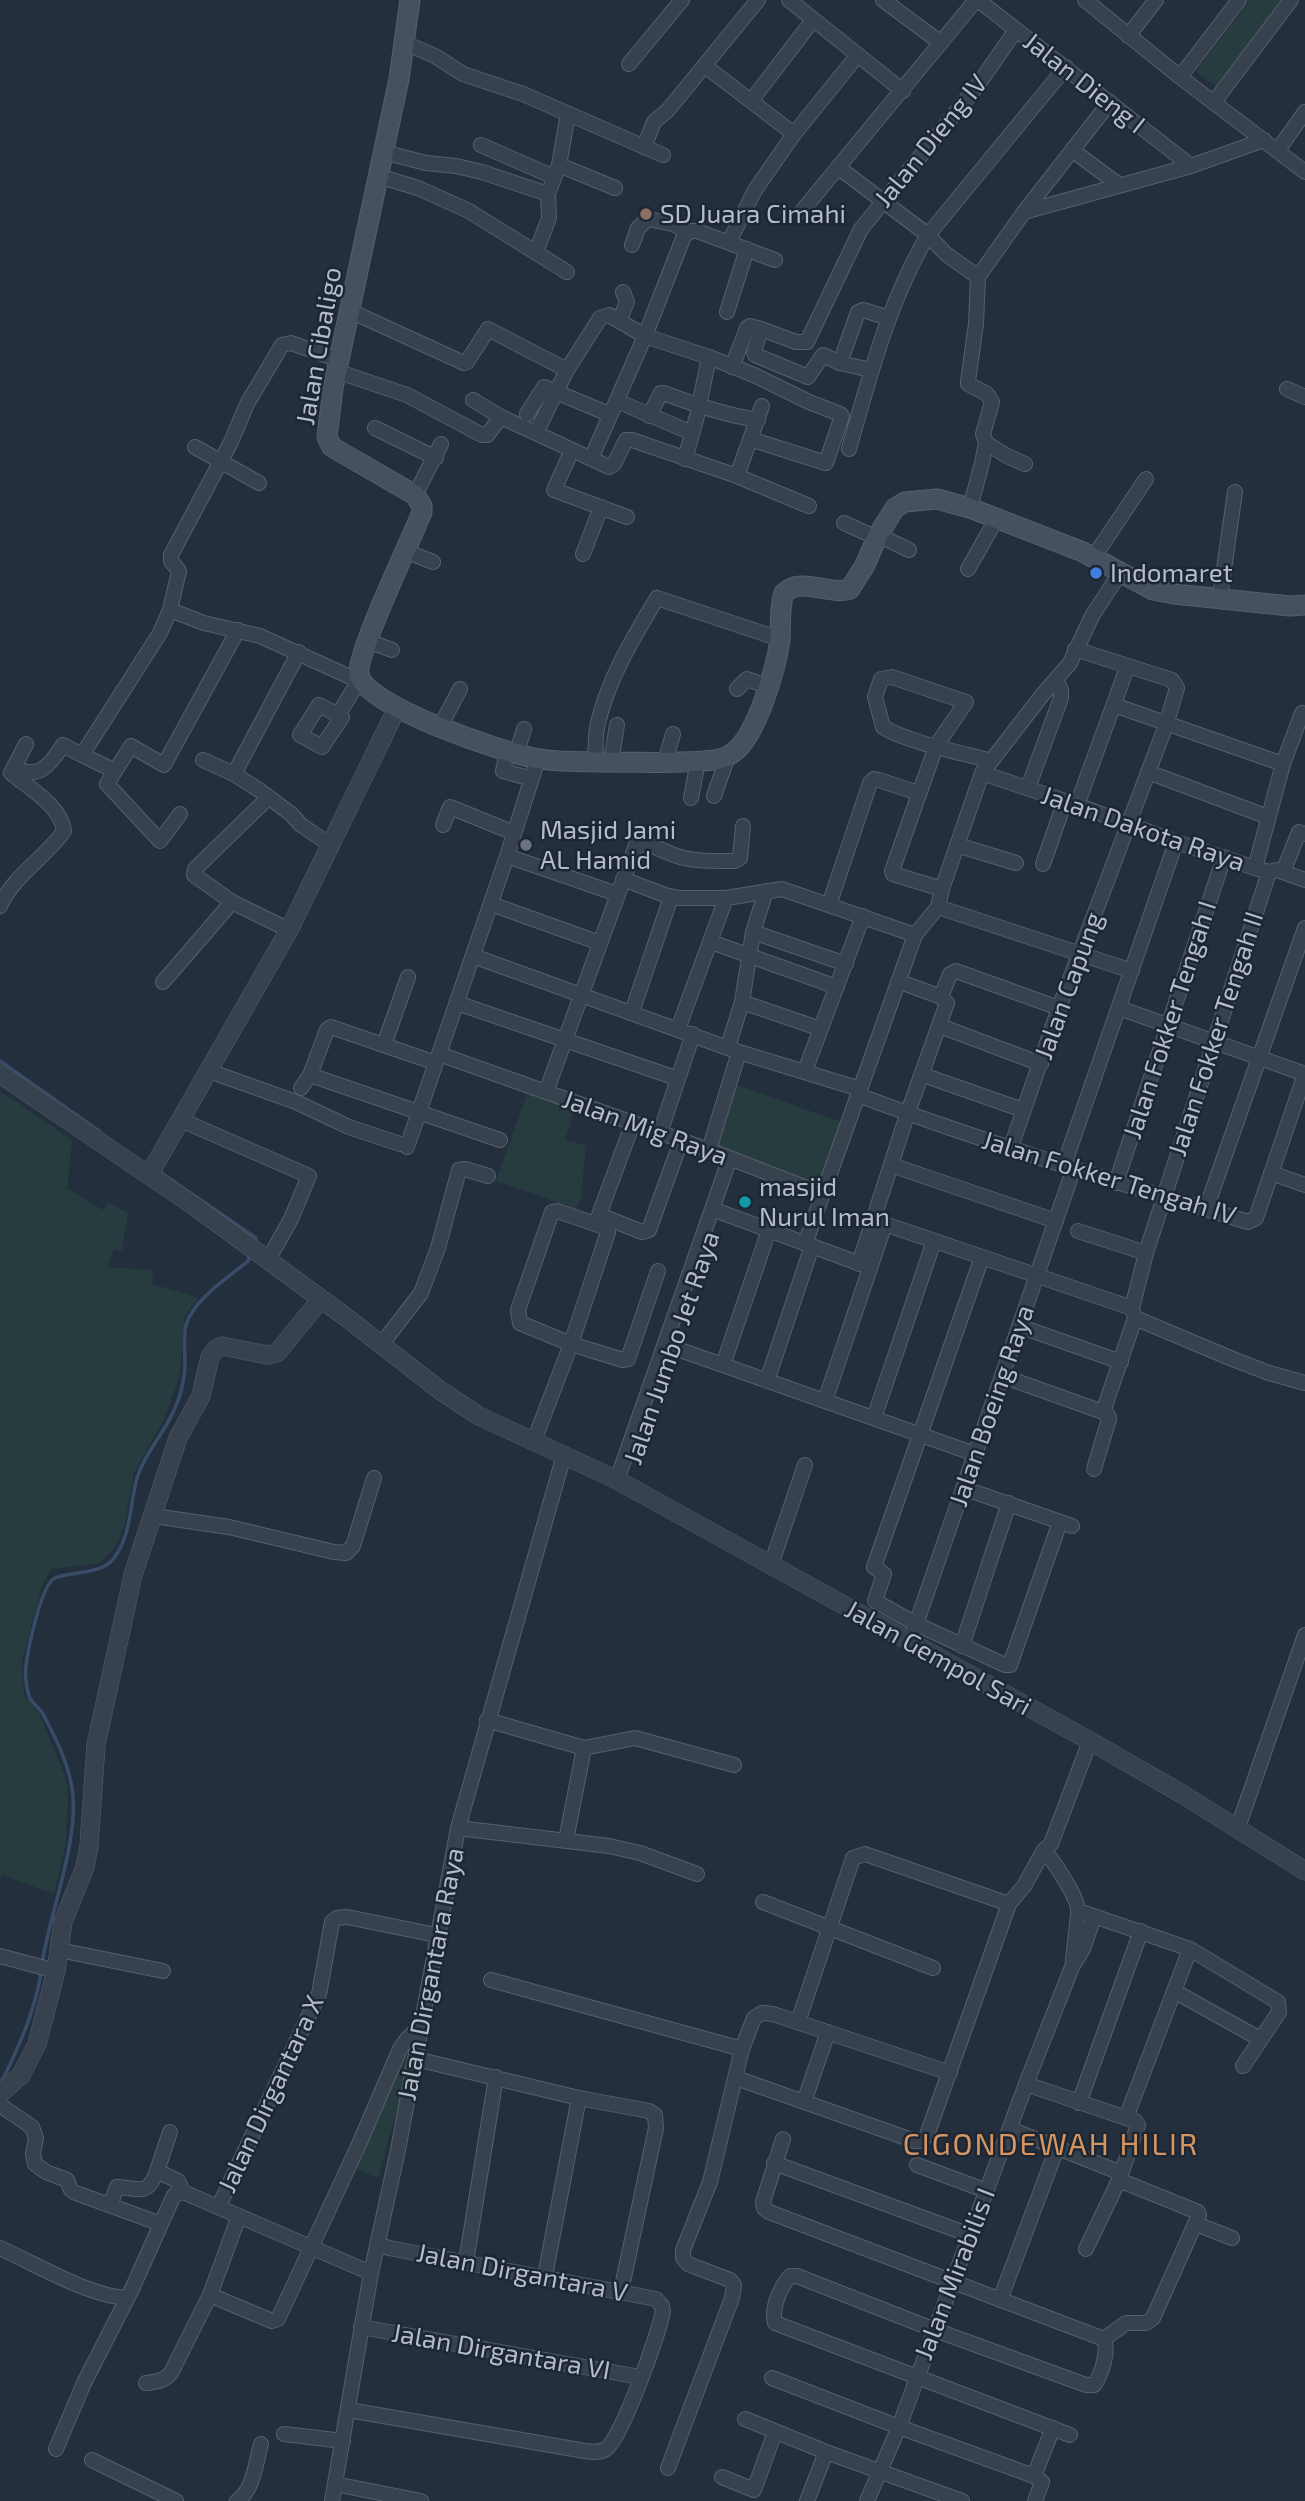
<!DOCTYPE html>
<style>
body{margin:0}
canvas{display:block;background:#242f3e}
</style>
<canvas width="1305" height="2501"></canvas>
<script>
const context = document.querySelector('canvas').getContext('2d');
context.lineJoin = 'round';
function paint(path, color) { context.fillStyle = color; context.fill(path, 'evenodd'); }
function trace(path, color, width, dash) { context.strokeStyle = color; context.lineWidth = width; context.lineCap = dash ? 'butt' : 'round'; context.setLineDash(dash || []); context.stroke(path); }
function label(font, color, halo, rows, align = 'center') {
  context.font = font + ' "Exo 2",sans-serif'; context.lineWidth = 5; context.setLineDash([]); context.textBaseline = 'middle'; context.strokeStyle = halo; context.fillStyle = color; for (const [text, x, y, turn = 0] of rows) {
    context.save(); context.translate(x, y); context.rotate((+turn || 0) * Math.PI / 180); context.textAlign = isNaN(turn) ? turn : align; if (halo) context.strokeText(text, 0, 0); context.fillText(text, 0, 0); context.restore();
  }
}
paint(new Path2D(`
 M 1250,0 L 1287,0 L 1217,88 L 1196,71 Z
 M 737,1085 L 841,1122 L 820,1186 L 715,1147 Z
 M 0,1091 L 72,1140 L 67,1188 L 103,1210 L 108,1203 L 128,1213 L 122,1251 L 114,1249 L 107,1267 L 153,1270 L 152,1284 L 199,1298 L 185,1316 L 179,1378 L 164,1419 L 134,1473 L 124,1527 L 116,1546 L 100,1563 L 51,1569 L 42,1586 L 22,1661 L 24,1695 L 37,1709 L 66,1778 L 68,1795 L 66,1843 L 54,1894 L 2,1875 L 0,1883 Z
 M 527,1094 L 574,1110 L 565,1140 L 586,1145 L 581,1197 L 575,1211 L 550,1199 L 496,1181 Z
 M 411,2046 L 414,2047 L 378,2178 L 356,2169 Z`), '#263c3f');
trace(new Path2D(`
 M 0,1061 L 99,1131
 M 157,1170 L 256,1238 L 255,1244
 M 42,1964 C 50,1911 80,1840 72,1788 C 68,1762 55,1737 43,1714 C 40,1708 33,1704 30,1698 C 26,1690 25,1674 26,1666 C 28,1650 41,1584 55,1578 C 71,1571 102,1575 114,1558 C 131,1536 130,1504 137,1478 C 145,1452 165,1433 175,1408 C 181,1395 184,1381 185,1367 C 185,1353 183,1339 186,1325 C 194,1299 228,1278 248,1261 L 251,1254
 M 0,2081 L 3,2079 C 19,2046 36,2009 41,1972`), '#394c67', 3.5);
const minor = new Path2D(`
 M 789,0 L 903,91
 M 883,0 L 941,43
 M 978,0 L 1191,166
 M 1085,0 L 1180,77 L 1305,172
 M 1128,36 L 1156,0
 M 405,43 L 435,56 L 463,74 L 523,94 L 663,155
 M 629,64 L 682,0
 M 705,66 L 794,134
 M 1180,77 L 1239,0
 M 751,101 L 813,20
 M 1214,102 L 1291,0
 M 481,145 L 554,177
 M 644,147 L 654,122 L 668,110 L 758,0
 M 1072,150 L 1119,185
 M 1278,150 L 1305,112
 M 383,152 L 426,163 L 456,166 L 482,172 L 548,194
 M 559,165 L 615,188
 M 839,168 L 928,235 L 946,254 L 978,277 L 976,324 L 968,381 L 968,384 L 987,394 L 992,402 L 983,434 L 986,443 L 982,463 L 970,508
 M 378,176 L 418,188 L 469,211 L 567,272
 M 802,211 L 976,0
 M 1024,212 L 1191,166 L 1264,140
 M 729,242 L 755,190 L 794,134 L 857,56
 M 632,245 L 638,228 L 648,219 L 673,224 L 688,232
 M 536,252 L 549,218 L 548,194 L 559,165 L 568,114
 M 978,277 L 1024,212 L 1110,102
 M 350,311 L 464,363 L 467,362 L 488,329 L 567,370
 M 727,312 L 747,249
 M 619,321 L 627,302 L 623,292
 M 709,357 L 754,375 L 809,402 L 840,414 L 842,416 L 826,463 L 750,439
 M 840,363 L 858,312 L 863,310 L 889,318
 M 732,367 L 747,328 L 750,326 L 761,329
 M 871,370 L 840,363 L 823,355 L 808,377 L 755,355 L 754,352 L 761,329 L 796,342 L 807,342 L 861,229 L 975,89 L 1016,30
 M 336,371 L 407,395 L 482,435 L 487,435 L 501,417
 M 1287,389 L 1305,397
 M 473,400 L 501,417 L 609,467 L 614,464 L 626,440 L 632,440 L 737,476 L 809,506
 M 617,401 L 692,433
 M 527,414 L 544,387 L 609,414
 M 649,416 L 661,393 L 664,393 C 695,405 725,415 758,420
 M 375,428 L 436,458
 M 536,433 L 567,370 L 600,318 L 609,315 L 645,336 L 684,236 L 691,231 L 697,231 L 775,260
 M 986,443 L 1007,456 L 1025,464
 M 195,447 L 259,483
 M 849,449 C 870,375 889,301 928,235 L 1066,67
 M 572,450 L 554,490 L 627,517
 M 591,459 L 645,336 L 709,357 L 697,416 L 685,459
 M 737,476 L 762,406
 M 415,495 L 441,444
 M 844,523 L 877,538
 M 878,535 L 909,550
 M 405,551 L 433,562
 M 583,554 L 601,507
 M 1093,558 L 1146,479
 M 968,569 L 997,518
 M 1220,597 L 1235,492
 M 170,610 L 204,623 L 260,636 L 348,676 L 360,678
 M 238,630 L 164,765 L 131,746 L 115,771 L 82,755 L 160,633 L 170,610 L 179,571 L 171,561 L 171,555 L 231,442 L 247,404 L 282,345 L 291,343 L 339,360
 M 368,641 L 392,650
 M 737,689 L 747,679 L 769,687
 M 1114,705 L 1283,764 L 1255,868
 M 338,715 L 342,717 L 322,747 L 300,735 L 319,705 L 338,715 L 360,679
 M 440,727 L 460,689
 M 507,752 L 503,771 L 532,779
 M 516,755 L 524,729
 M 203,760 L 234,774 L 259,790 L 291,814 L 301,825 L 332,846
 M 595,761 C 596,749 595,735 598,723 C 609,677 633,638 657,598 L 780,639
 M 611,762 L 617,725
 M 665,762 L 673,734
 M 1283,764 L 1302,713
 M 14,767 C 38,781 50,765 63,745 L 82,755
 M 115,771 L 107,784 L 160,841 L 180,814
 M 1148,772 L 1268,817
 M 982,773 L 1077,805 L 1176,842 L 1255,868 L 1269,872 L 1277,870 L 1305,880
 M 234,774 L 299,652
 M 1028,788 L 1061,698 L 1061,690 L 1056,679
 M 714,796 L 728,756
 M 269,797 L 195,869 L 194,875 L 232,902 L 289,930
 M 691,798 L 698,761
 M 1077,805 L 1127,668
 M 443,825 L 450,807 L 514,833
 M 957,845 L 1016,863
 M 507,856 L 617,894
 M 1043,864 L 1065,801
 M 1283,872 L 1299,832 L 1305,834
 M 623,879 L 665,895 L 679,898 L 726,898 L 782,889 L 915,935
 M 942,889 L 893,874 L 892,871 L 936,746 L 966,702 L 892,677 L 881,679 L 875,697 L 883,727 C 905,741 957,752 984,759 L 989,761
 M 491,904 L 600,943
 M 829,905 L 870,783 L 874,779 L 879,780 L 918,793
 M 0,906 C 14,875 45,858 64,831 C 61,806 29,788 11,773 L 26,744
 M 938,907 L 1132,971
 M 753,932 L 846,964
 M 711,942 L 837,987
 M 473,956 L 739,1052 L 860,1089
 M 898,981 L 941,997
 M 163,982 L 232,902
 M 742,1002 L 821,1029
 M 457,1003 L 670,1076
 M 1119,1008 L 1305,1074
 M 632,1012 L 671,897
 M 940,1026 L 1041,1064
 M 678,1029 L 726,898
 M 384,1045 L 408,977
 M 728,1047 L 742,1002 L 753,932 L 766,891
 M 439,1054 L 709,1150 L 822,1194
 M 209,1071 L 296,1102 L 349,1127 L 400,1144
 M 805,1071 L 863,916
 M 310,1075 L 500,1140
 M 923,1075 L 1023,1110
 M 301,1088 L 310,1075 L 327,1030 L 331,1027 L 436,1063
 M 546,1092 L 636,845 C 653,842 668,855 684,858 C 701,862 719,861 735,861 L 740,858 L 743,826
 M 858,1095 C 986,1143 1117,1182 1248,1222 L 1256,1218 L 1305,1074
 M 181,1120 L 309,1176 L 291,1219 L 268,1260
 M 633,1123 L 599,1215 L 642,1232 L 649,1230 L 681,1141
 M 660,1133 L 693,1034
 M 407,1147 L 507,856 L 538,759
 M 1011,1147 L 1059,1008 L 1166,725 L 1177,688 L 1172,680 L 1075,649
 M 709,1150 L 739,1052
 M 891,1165 L 1056,1221
 M 1064,1165 L 1176,842
 M 1271,1173 L 1305,1185
 M 1116,1183 L 1224,857
 M 712,1209 L 866,1266
 M 1206,1209 L 1305,928
 M 873,1220 L 1132,1308
 M 1078,1231 L 1146,1253
 M 805,1244 L 915,935 L 938,907 L 942,889 L 982,773 L 1043,694 L 1070,663 L 1092,616 L 1120,573
 M 982,1257 L 874,1567 L 884,1574 L 875,1601 L 916,1624 L 1005,1665 L 1010,1665 L 1060,1522
 M 859,1264 L 907,1115 L 947,1003 L 941,997 L 950,974 L 956,971 L 1059,1008
 M 1135,1318 L 1235,1360 L 1269,1373 L 1305,1383
 M 1019,1326 L 1121,1362
 M 381,1345 L 421,1293 L 438,1248 L 459,1170 L 465,1169 L 488,1176
 M 666,1345 L 975,1454
 M 723,1365 L 769,1230
 M 1002,1376 L 1103,1412 L 1135,1318 L 1132,1308 L 1146,1253 L 1269,872
 M 767,1381 L 812,1246
 M 825,1401 L 885,1224
 M 874,1418 L 934,1241
 M 534,1441 L 571,1344 L 608,1232 L 607,1228 L 557,1211 L 552,1212 L 518,1310 L 520,1323 L 571,1344 L 623,1360 L 628,1359 L 658,1271
 M 1094,1469 L 1109,1419 L 1108,1415 L 1103,1412
 M 617,1480 L 730,1158
 M 963,1488 L 1072,1526
 M 154,1516 L 229,1527 L 334,1552 L 346,1553 L 353,1546 L 374,1478
 M 771,1565 L 805,1465
 M 914,1630 L 1074,1168
 M 962,1646 L 1009,1503
 M 487,1720 L 584,1748 L 635,1738 L 734,1765
 M 458,1828 L 609,1846 L 640,1853 L 697,1874
 M 1237,1830 L 1305,1635
 M 566,1840 L 584,1748
 M 1044,1850 C 1053,1861 1080,1899 1078,1913 C 1077,1929 1074,1945 1073,1962
 M 763,1902 L 933,1968
 M 1079,1911 L 1190,1949 L 1278,2002 L 1279,2012 L 1243,2066
 M 59,1950 L 163,1971
 M 0,1956 L 56,1971
 M 491,1980 L 742,2049
 M 1174,1991 L 1260,2039
 M 798,2022 L 853,1858 L 865,1854 L 1009,1904 L 1024,1886 L 1044,1850 L 1051,1844 L 1090,1741
 M 416,2059 L 579,2098 L 649,2111 L 655,2115 L 656,2128 L 621,2291
 M 736,2078 L 915,2141 L 922,2141 L 927,2135 L 1009,1904
 M 1026,2084 L 1135,2121 L 1138,2125 L 1119,2180 L 1086,2249
 M 804,2102 L 828,2032
 M 1079,2103 L 1141,1931
 M 0,2105 L 32,2127 L 36,2138 L 33,2154 L 35,2164 L 46,2172 L 67,2180 L 71,2190 L 76,2193 L 161,2224
 M 1126,2118 L 1190,1949
 M 1010,2129 L 1121,2173
 M 170,2132 L 157,2171 L 178,2181 L 180,2185 L 178,2192
 M 783,2139 L 763,2202 L 764,2208 L 769,2212 L 1104,2339 C 1109,2351 1102,2374 1094,2385 L 1086,2385 L 935,2330 L 797,2276 L 790,2276 C 780,2288 771,2308 775,2323 L 1070,2435
 M 774,2163 L 970,2235
 M 917,2165 L 987,2191
 M 110,2205 L 117,2187 C 140,2188 147,2197 157,2171
 M 219,2206 L 319,1994 L 332,1922 L 337,1918 L 347,1917 L 436,1935
 M 1196,2224 L 1232,2238
 M 0,2248 C 36,2264 88,2296 127,2298
 M 466,2262 L 496,2077
 M 545,2276 L 579,2098
 M 210,2295 L 272,2321 L 278,2319 L 360,2142 L 400,2049 L 407,2039 L 422,2024
 M 1000,2300 L 1057,2148
 M 361,2327 L 640,2377
 M 1104,2339 L 1126,2323 L 1146,2323 L 1153,2318 L 1199,2215 L 1198,2212 L 1119,2180
 M 772,2378 L 899,2427 L 1034,2476 L 1042,2482 L 1035,2501
 M 146,2383 C 157,2382 164,2381 171,2373 L 210,2295 L 239,2216
 M 349,2410 L 585,2451 C 592,2452 600,2453 606,2449 C 622,2438 659,2333 663,2311 L 662,2306 L 656,2299 L 389,2248 L 378,2244
 M 745,2419 L 826,2452 L 962,2501
 M 284,2434 L 343,2441
 M 56,2449 L 84,2383 L 132,2289 L 174,2195 L 183,2192 L 371,2273
 M 92,2460 L 176,2501
 M 668,2468 L 732,2298 L 734,2285 L 730,2280 L 688,2264 L 683,2258 L 683,2250 L 710,2182 L 742,2049 L 754,2018 L 762,2013 L 773,2014 L 950,2073
 M 1034,2476 L 1053,2428
 M 722,2477 L 754,2490 L 775,2432
 M 335,2484 L 421,2501
 M 237,2501 C 254,2490 256,2461 261,2444
 M 332,2501 L 371,2273 L 398,2150 L 458,1828 L 564,1455
 M 807,2501 L 826,2452
 M 867,2501 L 899,2427 L 1026,2084 L 1072,1967 L 1083,1949 L 1094,1917`);
const tertiary = new Path2D(`
 M 0,1074 L 197,1208 L 347,1318 L 441,1391 L 479,1416 L 617,1480 L 1090,1741 L 1182,1794 L 1305,1871
 M 149,1175 L 289,930 L 397,708
 M 0,2094 L 21,2075 L 37,2044 L 56,1971 L 63,1922 L 85,1867 L 89,1846 L 96,1745 L 133,1575 L 178,1438 L 201,1396 L 210,1357 L 216,1349 L 222,1346 L 267,1355 L 277,1353 L 321,1299`);
const secondary = new Path2D(`
 M 410,0 L 399,79 L 333,388 L 327,437 L 332,447 L 415,495 L 422,506 L 422,512 C 412,538 355,656 359,675 C 367,707 502,752 534,758 C 558,763 584,761 608,762 C 643,762 680,764 715,760 C 721,759 729,756 734,752 C 757,735 776,668 780,640 C 781,625 779,607 784,593 C 801,576 830,596 850,589 L 865,565 L 878,535 L 895,508 L 905,502 L 937,499 L 970,508 L 1083,552 L 1153,590 L 1174,594 L 1290,606 L 1305,605`);
trace(minor, '#565f6c', 16);
trace(tertiary, '#565f6c', 19);
trace(secondary, '#565f6c', 21);
trace(minor, '#38414e', 14);
trace(tertiary, '#38414e', 18);
trace(secondary, '#465061', 19);
for (const [x, y, r, color] of [
 [646,214,7,"#8d6e63"],
 [1096,573,7,"#3f7fe0"],
 [526,845,7,"#6b7280"],
 [745,1202,7,"#0f9aa8"]
]) { const dot = new Path2D(); dot.arc(x, y, r, 0, 2 * Math.PI); context.fillStyle = color; context.fill(dot); trace(dot, '#1d2633', 2.5); }
label('26px', '#b4bcc9', '#1d2633', [
 ["Jalan Dieng I",1084,83,38],
 ["Jalan Dieng IV",931,141,-51],
 ["Jalan Cibaligo",319,346,-80],
 ["Jalan Dakota Raya",1143,829,19],
 ["Jalan Capung",1069,986,-70],
 ["Jalan Fokker Tengah I",1170,1020,-72],
 ["Jalan Fokker Tengah II",1216,1034,-72],
 ["Jalan Mig Raya",645,1128,20],
 ["Jalan Fokker Tengah IV",1109,1178,17],
 ["Jalan Jumbo Jet Raya",672,1348,-71],
 ["Jalan Boeing Raya",992,1406,-71],
 ["Jalan Gempol Sari",938,1658,29],
 ["Jalan Dirgantara Raya",431,1974,-79],
 ["Jalan Dirgantara X",271,2094,-65],
 ["Jalan Dirgantara V",522,2273,11],
 ["Jalan Mirabilis I",955,2274,-69],
 ["Jalan Dirgantara VI",501,2352,10]
]);
label('26px', '#b4bcc9', '#1d2633', [
 ["SD Juara Cimahi",660,214],
 ["Indomaret",1110,573],
 ["Masjid Jami",540,830],
 ["AL Hamid",540,860],
 ["masjid",759,1187],
 ["Nurul Iman",759,1217]
], 'left');
context.letterSpacing = '2px';
label('30px', '#d59563', '#1d2633', [
 ["CIGONDEWAH HILIR",1051,2145]
]);
context.letterSpacing = '0px';
</script>
